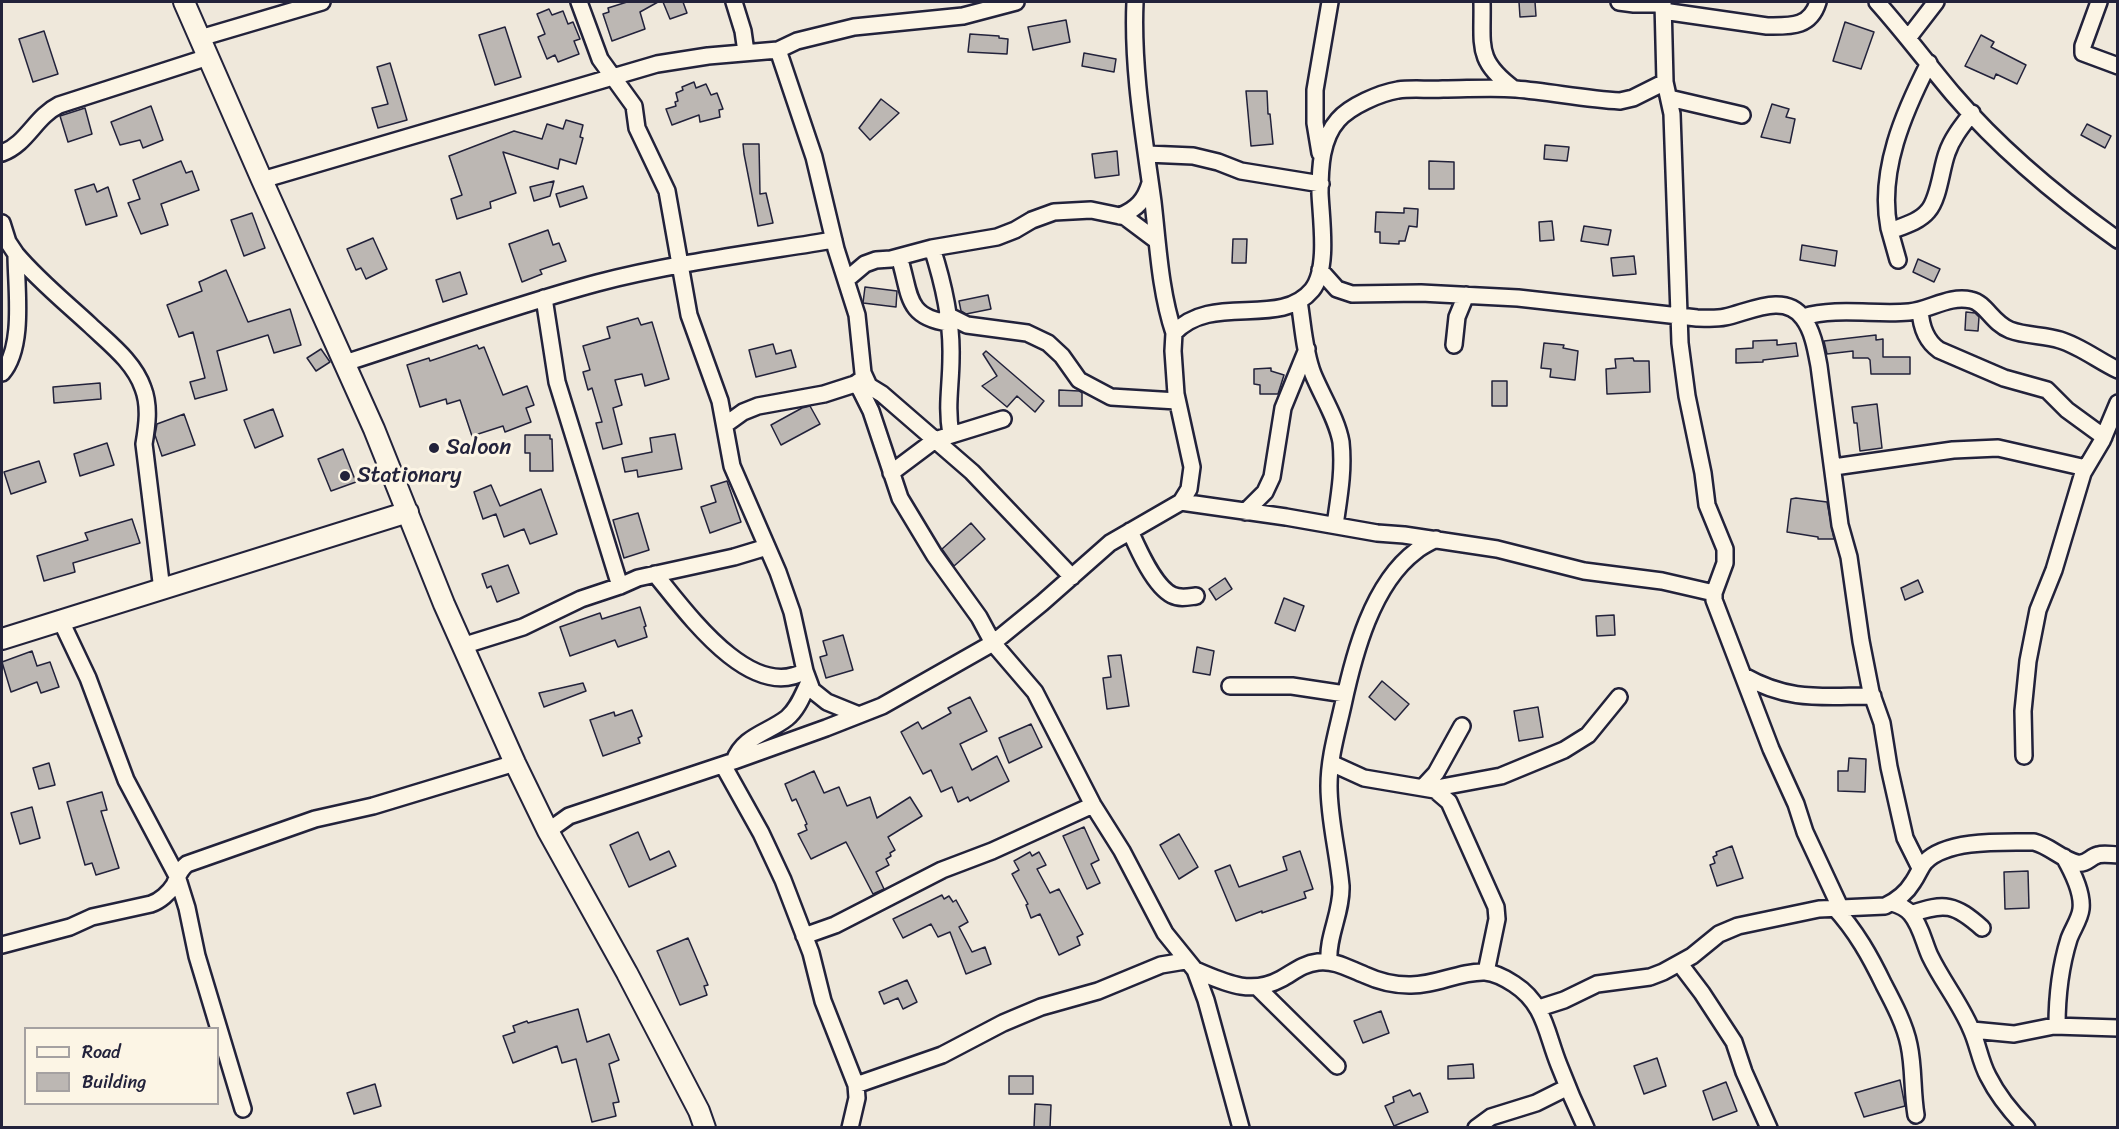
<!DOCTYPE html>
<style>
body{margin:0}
#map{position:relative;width:2119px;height:1129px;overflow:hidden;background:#efe8db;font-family:Sriracha,sans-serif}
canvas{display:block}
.frame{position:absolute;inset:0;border:3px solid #22223b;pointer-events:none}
.legend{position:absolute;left:24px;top:1027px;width:195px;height:78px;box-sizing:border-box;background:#fcf5e5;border:2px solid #a5a1a1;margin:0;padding:8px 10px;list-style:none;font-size:18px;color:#22223b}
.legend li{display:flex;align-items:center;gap:12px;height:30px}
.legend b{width:30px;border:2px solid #a5a1a1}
</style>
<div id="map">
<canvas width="2119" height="1129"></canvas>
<div class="frame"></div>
<ul class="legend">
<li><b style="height:8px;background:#fcf5e5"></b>Road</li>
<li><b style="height:16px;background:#bcb7b3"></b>Building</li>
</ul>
</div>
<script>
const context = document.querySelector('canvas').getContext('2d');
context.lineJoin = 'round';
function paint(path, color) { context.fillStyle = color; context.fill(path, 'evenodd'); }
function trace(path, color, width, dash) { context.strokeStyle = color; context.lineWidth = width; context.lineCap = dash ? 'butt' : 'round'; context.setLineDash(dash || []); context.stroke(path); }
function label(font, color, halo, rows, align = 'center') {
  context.font = font + ' Sriracha,sans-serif'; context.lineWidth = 6; context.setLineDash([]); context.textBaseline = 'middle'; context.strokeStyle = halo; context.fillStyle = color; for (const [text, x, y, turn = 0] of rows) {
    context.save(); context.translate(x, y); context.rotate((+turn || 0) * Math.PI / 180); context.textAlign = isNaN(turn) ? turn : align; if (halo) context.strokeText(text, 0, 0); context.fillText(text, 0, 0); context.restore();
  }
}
const building = new Path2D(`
 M 627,2 L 658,2 L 640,12 L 645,29 L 612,41 L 603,14 L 609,12 L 608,8 Z
 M 663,2 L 683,2 L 687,13 L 670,19 Z
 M 1519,2 L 1535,2 L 1536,16 L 1520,17 Z
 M 549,9 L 552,15 L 563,11 L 568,24 L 573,22 L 580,39 L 574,41 L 579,54 L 558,62 L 555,55 L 547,59 L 538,37 L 545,34 L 537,14 Z
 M 1066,20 L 1070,42 L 1033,50 L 1028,27 Z
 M 1845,22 L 1874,32 L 1861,69 L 1833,61 Z
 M 505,27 L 521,77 L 495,85 L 479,35 Z
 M 44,31 L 58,74 L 33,82 L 19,39 Z
 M 970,34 L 999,36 L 999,38 L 1008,39 L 1007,54 L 968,52 Z
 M 1981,35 L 1994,42 L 1991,47 L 2026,65 L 2017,84 L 1996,74 L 1994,79 L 1965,66 Z
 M 1084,53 L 1116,59 L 1114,72 L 1082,66 Z
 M 390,63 L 407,120 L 378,128 L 372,108 L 388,104 L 377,67 Z
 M 694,82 L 696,88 L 706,84 L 711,95 L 717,93 L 723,109 L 719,110 L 720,117 L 700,122 L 699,115 L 672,125 L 666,109 L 676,106 L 675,102 L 678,101 L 676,93 L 683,90 L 682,87 Z
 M 1246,91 L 1267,91 L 1268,114 L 1270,114 L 1273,144 L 1251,146 Z
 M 881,99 L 899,113 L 870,140 L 859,128 Z
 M 1772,104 L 1789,109 L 1786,117 L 1795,119 L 1790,143 L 1761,137 Z
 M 151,106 L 163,140 L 143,148 L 140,140 L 120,145 L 111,122 Z
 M 85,108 L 92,134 L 68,142 L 60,116 Z
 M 566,120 L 583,125 L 580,137 L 583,138 L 576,164 L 560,159 L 558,169 L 503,152 L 516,193 L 490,202 L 491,208 L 457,219 L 451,199 L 462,195 L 449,156 L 514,131 L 542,139 L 547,124 L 563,129 Z
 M 2087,124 L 2111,136 L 2105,148 L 2081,135 Z
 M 743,144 L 759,144 L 760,194 L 766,193 L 773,223 L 758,226 L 744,154 Z
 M 1545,145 L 1569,147 L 1567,161 L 1544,159 Z
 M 1117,151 L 1119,175 L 1095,178 L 1092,154 Z
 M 181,161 L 186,173 L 192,171 L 199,190 L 161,204 L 168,225 L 141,234 L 128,203 L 140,199 L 133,180 Z
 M 1429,161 L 1454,162 L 1454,189 L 1429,189 Z
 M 554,181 L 550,196 L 534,201 L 530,187 Z
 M 94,184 L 97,192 L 108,187 L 117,216 L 86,225 L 75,190 Z
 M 583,186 L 587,198 L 560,207 L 556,194 Z
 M 1404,208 L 1418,209 L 1417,227 L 1409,226 L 1405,241 L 1399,241 L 1399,244 L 1380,243 L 1380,232 L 1375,232 L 1376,212 L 1404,213 Z
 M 252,213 L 265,248 L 244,256 L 231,220 Z
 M 1552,221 L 1554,240 L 1540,241 L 1539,222 Z
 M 1584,226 L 1611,230 L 1608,245 L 1581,241 Z
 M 548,230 L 553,245 L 559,243 L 566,261 L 540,270 L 542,274 L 522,282 L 509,244 Z
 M 373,238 L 387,269 L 366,279 L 361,268 L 356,270 L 347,249 Z
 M 1233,239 L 1247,239 L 1246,263 L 1232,263 Z
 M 1802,245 L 1837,251 L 1835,266 L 1800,260 Z
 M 1634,256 L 1636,274 L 1613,276 L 1611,258 Z
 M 1918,259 L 1940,269 L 1934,282 L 1913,272 Z
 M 226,270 L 248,322 L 290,309 L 301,345 L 274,353 L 268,335 L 217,351 L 227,390 L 195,399 L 190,382 L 205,378 L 193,332 L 179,337 L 167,305 L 202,291 L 199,282 Z
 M 460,272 L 467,294 L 443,302 L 436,280 Z
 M 865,287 L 897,291 L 896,307 L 863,303 Z
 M 988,295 L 991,309 L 966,314 L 961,311 L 959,301 Z
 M 1966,312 L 1975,313 L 1979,317 L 1978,331 L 1965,330 Z
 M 638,318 L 641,325 L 652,322 L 669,379 L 645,386 L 642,374 L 615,380 L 622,405 L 613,408 L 622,444 L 603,449 L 596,423 L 602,422 L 592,388 L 588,390 L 583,372 L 590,370 L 583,346 L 610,338 L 607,327 Z
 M 1876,335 L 1876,340 L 1883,339 L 1883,357 L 1910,357 L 1910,374 L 1871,374 L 1870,360 L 1868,358 L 1853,358 L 1853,351 L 1827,354 L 1824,341 Z
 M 1777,340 L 1777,345 L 1796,343 L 1798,356 L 1763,360 L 1763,362 L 1736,363 L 1736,349 L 1753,348 L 1753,341 Z
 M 1544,343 L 1564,345 L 1563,348 L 1578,351 L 1575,380 L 1550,377 L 1551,369 L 1541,368 Z
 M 773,344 L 776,354 L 791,350 L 796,367 L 756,377 L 749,350 Z
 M 477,345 L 479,349 L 484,347 L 503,395 L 527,386 L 534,405 L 526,408 L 531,422 L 505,432 L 503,426 L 472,436 L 460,400 L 447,404 L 446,399 L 420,407 L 407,365 L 429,358 L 430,361 Z
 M 321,349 L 330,362 L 316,371 L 307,358 Z
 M 986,351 L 1044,401 L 1035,412 L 1017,396 L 1007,407 L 982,386 L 997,376 L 983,354 Z
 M 1633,358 L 1634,361 L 1649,361 L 1650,392 L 1607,394 L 1606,369 L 1616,368 L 1615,359 Z
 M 1271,368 L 1271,371 L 1284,375 L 1278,394 L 1260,394 L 1260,385 L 1254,384 L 1254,369 Z
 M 1492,381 L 1507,381 L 1507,406 L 1492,406 Z
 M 100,383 L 101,399 L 54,403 L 53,387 Z
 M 1059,390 L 1079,391 L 1082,393 L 1082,406 L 1059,406 Z
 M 1877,404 L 1882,448 L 1860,451 L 1857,423 L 1854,423 L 1852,407 Z
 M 810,406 L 820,424 L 781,445 L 771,425 L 802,408 Z
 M 273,409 L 283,436 L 255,448 L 244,420 Z
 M 184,414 L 195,445 L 162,456 L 155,435 L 157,424 Z
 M 675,434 L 682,469 L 638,477 L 637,470 L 625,472 L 622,458 L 652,452 L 650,438 Z
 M 525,435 L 550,435 L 550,439 L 552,439 L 553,471 L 530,471 L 530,453 L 525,453 Z
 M 107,443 L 114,465 L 80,476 L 74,454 Z
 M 343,449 L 356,482 L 331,491 L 318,459 Z
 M 39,461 L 46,482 L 11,494 L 4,472 Z
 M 727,481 L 741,522 L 710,533 L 701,507 L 716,502 L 711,486 Z
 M 491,485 L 500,506 L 541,489 L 557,534 L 530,544 L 524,529 L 504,537 L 496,514 L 483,519 L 474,492 Z
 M 1796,498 L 1827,502 L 1834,539 L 1818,539 L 1818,537 L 1787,532 L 1791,499 Z
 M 638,513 L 649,550 L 624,558 L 613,520 Z
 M 132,519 L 140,543 L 73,563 L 75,572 L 44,581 L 37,556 L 88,540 L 85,533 Z
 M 971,523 L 985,539 L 954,566 L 942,549 Z
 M 508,565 L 519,593 L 497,602 L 491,586 L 487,588 L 482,574 Z
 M 1225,578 L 1232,589 L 1216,600 L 1209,589 Z
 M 1918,580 L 1923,592 L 1905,600 L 1901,588 Z
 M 1284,598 L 1304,606 L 1295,631 L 1275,623 Z
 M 640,607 L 646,626 L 644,627 L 647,637 L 618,647 L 615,640 L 570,656 L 560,627 L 600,613 L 602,619 Z
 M 1614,615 L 1615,635 L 1597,636 L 1596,616 Z
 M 843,635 L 853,670 L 826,678 L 820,657 L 827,655 L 823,641 Z
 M 1197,647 L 1214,651 L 1210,675 L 1193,672 Z
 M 32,651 L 37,666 L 50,662 L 59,687 L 41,693 L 37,682 L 11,692 L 2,662 Z
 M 1121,655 L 1129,706 L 1107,709 L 1103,678 L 1111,677 L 1108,656 Z
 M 1382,681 L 1409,704 L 1395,720 L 1369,697 Z
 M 583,683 L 586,691 L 544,707 L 539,693 Z
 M 970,697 L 987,731 L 960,744 L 972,770 L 997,756 L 1009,781 L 970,801 L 968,797 L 958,802 L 952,787 L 941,792 L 931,770 L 923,774 L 901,732 L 918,722 L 922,729 L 951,713 L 948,708 Z
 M 1538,707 L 1543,737 L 1519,741 L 1514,711 Z
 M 632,710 L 642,736 L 638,738 L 640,743 L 603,756 L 590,720 L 614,712 L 615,716 Z
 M 1031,724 L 1042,747 L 1009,763 L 999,738 Z
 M 1849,758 L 1866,759 L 1865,792 L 1838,791 L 1838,771 L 1848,771 Z
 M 49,763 L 55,785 L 39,789 L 33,768 Z
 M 814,771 L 824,793 L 839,787 L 847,806 L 870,797 L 877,818 L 910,797 L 922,816 L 888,837 L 895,850 L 890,853 L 891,856 L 886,859 L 889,865 L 876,872 L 884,889 L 873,894 L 846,842 L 811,859 L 798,834 L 807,830 L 805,825 L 807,824 L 796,799 L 792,801 L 785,784 Z
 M 102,792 L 107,810 L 101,811 L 119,868 L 96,875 L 92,863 L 85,865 L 67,802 Z
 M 32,807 L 40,838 L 20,844 L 11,813 Z
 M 1084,827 L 1099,860 L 1091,864 L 1100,883 L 1087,889 L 1063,836 Z
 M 638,832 L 650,860 L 669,851 L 676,866 L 629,887 L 610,845 Z
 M 1179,834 L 1198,867 L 1179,879 L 1160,845 Z
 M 1732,846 L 1743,878 L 1717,886 L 1710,865 L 1715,863 L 1713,857 L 1717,855 L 1716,852 Z
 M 1300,851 L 1313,889 L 1304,892 L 1306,898 L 1262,913 L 1262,911 L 1236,921 L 1215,871 L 1230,865 L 1239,887 L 1287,870 L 1283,857 Z
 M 1030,852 L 1032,856 L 1039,852 L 1046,865 L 1037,869 L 1050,893 L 1059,889 L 1083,934 L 1077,937 L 1080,945 L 1059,955 L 1040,914 L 1031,918 L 1026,905 L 1028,904 L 1012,874 L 1019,870 L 1014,861 Z
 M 2028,871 L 2029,908 L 2005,909 L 2004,872 Z
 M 942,895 L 944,899 L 949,896 L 953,902 L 956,900 L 968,922 L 959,927 L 972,952 L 985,947 L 991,964 L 966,974 L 950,932 L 938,937 L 931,924 L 903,938 L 893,919 Z
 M 688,938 L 708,985 L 704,986 L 707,995 L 680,1005 L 657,951 Z
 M 907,980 L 917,1002 L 903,1009 L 898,998 L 884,1004 L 879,992 Z
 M 578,1009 L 587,1042 L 609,1034 L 619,1060 L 609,1064 L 619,1102 L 613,1103 L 616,1116 L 592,1122 L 576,1059 L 562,1063 L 557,1046 L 513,1063 L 503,1036 L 515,1032 L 513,1026 L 527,1021 L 528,1023 Z
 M 1381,1011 L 1389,1033 L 1363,1043 L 1354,1021 Z
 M 1657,1058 L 1666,1086 L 1644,1094 L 1634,1066 Z
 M 1473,1064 L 1474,1078 L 1448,1079 L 1448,1066 Z
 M 1009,1076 L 1033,1076 L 1033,1094 L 1009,1094 Z
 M 1900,1080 L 1905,1106 L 1864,1117 L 1855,1093 Z
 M 1726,1082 L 1737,1111 L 1713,1120 L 1703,1091 Z
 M 375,1084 L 381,1106 L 354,1114 L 347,1093 Z
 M 1410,1090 L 1413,1096 L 1420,1093 L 1428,1112 L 1394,1126 L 1385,1106 L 1394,1102 L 1393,1097 Z
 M 1035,1104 L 1051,1105 L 1050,1128 L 1034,1128 Z`);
paint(building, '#bcb7b3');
trace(building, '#22223b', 1.5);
const minor = new Path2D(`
 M 579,2 L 600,59 L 634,106 L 637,128 L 667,191 L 689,315 L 720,401 L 732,466 L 778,572 L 792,612 L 805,671 L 812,690 L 827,702 L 859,715
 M 734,2 L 743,31 L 746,52
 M 1135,2 C 1132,68 1144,136 1153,202 C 1158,245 1160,291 1174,333
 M 1482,2 C 1483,46 1475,60 1514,89
 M 1619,2 L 1634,4 L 1663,4
 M 1663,2 L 1665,82 L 1672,114 L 1680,343 L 1687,396 L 1703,473 L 1707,505 L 1725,549 L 1725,563 L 1714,593 L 1714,600 L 1771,749 L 1796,804 L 1805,832 L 1840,907
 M 1877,2 C 1903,31 1927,63 1953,94 C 2000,149 2059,198 2118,240
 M 2099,2 L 2083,46 L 2083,53 L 2118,66
 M 1663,11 L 1767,26 C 1790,26 1810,28 1818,2
 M 1909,37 L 1936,2
 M 200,38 L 322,2
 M 778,50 L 814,157 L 836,249 L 857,315 L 863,373 L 869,386 L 882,394 L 972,472 L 1072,577
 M 1669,98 L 1742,115
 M 2,153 C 27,144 35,117 59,105 L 208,57
 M 1320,153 L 1315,123 L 1315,90 L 1330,2
 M 1147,154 L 1193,156 L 1218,162 L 1241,171 L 1321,184
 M 262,180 L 657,64 L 708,56 L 778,50 L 797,41 L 854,27 L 963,16 L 1016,2
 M 1120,216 C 1137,209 1145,200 1150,183
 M 2,223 L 8,242 L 16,254 C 38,280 65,302 90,325 C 110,344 134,362 143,388 C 150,406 147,426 144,444 L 162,590
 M 1890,231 C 1903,226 1919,222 1928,211 C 1939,199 1941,169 1947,153 C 1952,138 1962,126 1972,113
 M 932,248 C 943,282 952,320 951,357 C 951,386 946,405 951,435
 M 899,257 C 911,293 904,317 949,323
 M 1898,260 C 1895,249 1892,239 1889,228 C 1878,171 1904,112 1929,63
 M 1320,270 L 1337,289 L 1352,294 L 1421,293 L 1518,298 L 1697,318 C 1707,318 1716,319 1725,317 C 1749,312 1785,292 1803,318 C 1813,331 1816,350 1819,366 L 1840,525 L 1849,557 L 1861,641 L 1871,692 L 1882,723 L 1889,767 L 1905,838 L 1920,868
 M 846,280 L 865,264 L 876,260 L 891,259 L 932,248 L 997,237 L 1015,230 L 1032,220 L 1054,212 L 1091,210 L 1125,217 L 1157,241
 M 544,298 L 557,382 L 620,586
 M 1299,301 C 1303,325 1304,351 1313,374 C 1322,396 1337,419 1341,442 C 1344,471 1339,497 1335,525
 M 1920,310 C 1921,326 1926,341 1939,350 L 2004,378 L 2047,390 L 2067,410 L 2104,437
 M 947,315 L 967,325 L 1027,333 L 1048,343 L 1062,356 L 1079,380 L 1111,397 L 1177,401
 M 1803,317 C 1837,307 1874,315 1909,312 C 1930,310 1949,295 1971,300 C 1986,303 1992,323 2010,330 C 2026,336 2044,335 2060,340 C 2080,346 2099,361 2118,370
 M 1454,345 L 1457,317 L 1466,295
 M 345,363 C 429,336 512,306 597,283 C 674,263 754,253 834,240
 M 2,373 C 25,347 16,287 16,254
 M 855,384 L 860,389 L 871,411 L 900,498 L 935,556 L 979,617 L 993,643 L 1035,692 L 1093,805 L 1122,851 L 1165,933 L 1195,970 L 1206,1000 L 1241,1128
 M 725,425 L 743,412 L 758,406 L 824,394 L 855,384 L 862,379
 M 1834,467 L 1953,450 L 1998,448 L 2086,468
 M 891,473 L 935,440 L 1003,419
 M 1181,502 L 1286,517 L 1377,533 L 1404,535 L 1497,549 L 1584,571 L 1662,581 L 1714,593
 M 1245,512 L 1265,492 L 1272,477 L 1283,408 L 1307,349
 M 1130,531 C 1138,549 1154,586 1172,595 C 1180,599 1188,597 1196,596
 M 655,574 C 685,610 750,703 805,671
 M 60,619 L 88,678 L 126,780 L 177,876 L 187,908 L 197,956 L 243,1109
 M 462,646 L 523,627 L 581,599 L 620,586 L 638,578 L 734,557 L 767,547
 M 1744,676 C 1790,702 1822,696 1873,696
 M 1230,686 L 1292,686 L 1345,694
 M 2024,756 L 2023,711 L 2028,661 L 2038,610 L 2054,570 L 2083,473 L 2102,441 L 2118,403
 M 734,761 C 743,736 768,733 787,718 C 798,709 803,694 809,682
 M 1331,763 L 1364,778 L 1435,790 L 1449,802 L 1496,907 L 1497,919 L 1486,972
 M 723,765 L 761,833 L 783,880 L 811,953 L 823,1001 L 856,1085 L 857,1098 L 850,1128
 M 1423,787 L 1436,773 L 1462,726
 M 1431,789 L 1501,776 L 1564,750 L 1588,735 L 1619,697
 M 548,831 L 569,816 L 734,761 L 826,728 L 882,706 L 993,643 L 1042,603 L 1110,543 L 1181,502 L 1189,489 L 1192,467 L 1176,394 L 1173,351 L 1174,333 C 1212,292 1280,329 1312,290 C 1329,269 1321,219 1320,193 C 1320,168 1321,139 1338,120 C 1350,106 1380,93 1398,90 C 1412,88 1429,90 1443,89 C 1467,89 1492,87 1516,89 C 1551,92 1585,99 1620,101 L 1633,98 L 1665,82
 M 1892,903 C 1899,905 1907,909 1911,914 C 1921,926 1924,943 1930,956 C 1942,981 1960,1003 1971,1029 C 1978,1044 1980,1061 1988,1076 C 1998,1096 2011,1112 2027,1128
 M 1834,907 C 1856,931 1870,956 1884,985 C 1894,1004 1905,1025 1909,1045 C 1914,1068 1912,1091 1916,1115
 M 1911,914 C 1945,902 1955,904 1982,928
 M 804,936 L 835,925 L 942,870 L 992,851 L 1093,805
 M 2,945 L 70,927 L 92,917 L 151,904 C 160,901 169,893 174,885 C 178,877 179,870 187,864 L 315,819 L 373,806 L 515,763
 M 1329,962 C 1327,936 1342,913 1341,886 C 1338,852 1329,820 1329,786 C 1329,758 1337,732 1343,705 C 1354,654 1372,584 1416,551 C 1422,546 1429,543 1436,539
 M 1680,964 L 1702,993 L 1734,1042 L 1744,1072 L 1769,1128
 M 1195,970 C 1224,982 1250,996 1281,979 C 1294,972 1302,964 1318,962 C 1336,960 1349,969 1365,975 C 1378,981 1395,985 1409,985 C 1435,986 1459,971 1485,972 C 1496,973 1505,978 1514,984 C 1545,1004 1546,1033 1559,1065 C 1567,1086 1576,1107 1586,1128
 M 1257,987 L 1337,1066
 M 1539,1008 L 1564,1000 L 1597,984 L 1650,977 L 1663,972 L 1692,956 L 1719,934 L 1738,926 L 1819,909 L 1885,906 C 1896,901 1907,892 1913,882 C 1918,875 1920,868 1925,862 C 1947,839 2003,842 2034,842 C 2050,846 2061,859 2077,863 C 2086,865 2090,857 2098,855 C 2104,853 2112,855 2118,855
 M 2057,1026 C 2057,997 2060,968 2069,939 C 2072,930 2080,919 2081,909 C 2083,893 2072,871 2064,857
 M 1972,1030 L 2014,1034 L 2054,1026 L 2118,1028
 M 856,1085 L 942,1055 L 1003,1023 L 1041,1007 L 1098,991 L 1161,965 L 1185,961
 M 1476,1128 L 1491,1117 L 1536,1103 L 1568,1087`);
const tertiary = new Path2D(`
 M 184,2 L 262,180 L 374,429 L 444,604 L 515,763 L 548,831 L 627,973 L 699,1111 L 705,1128
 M 2,639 L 408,512`);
trace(minor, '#22223b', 20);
trace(tertiary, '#22223b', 24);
trace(minor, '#fcf5e5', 15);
trace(tertiary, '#fcf5e5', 20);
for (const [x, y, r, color] of [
 [434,448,6,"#22223b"],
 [345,476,6,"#22223b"]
]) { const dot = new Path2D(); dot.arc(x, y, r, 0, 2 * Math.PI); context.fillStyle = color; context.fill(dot); trace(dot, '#fcf5e5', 2); }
label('22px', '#22223b', '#fcf5e5', [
 ["Saloon",446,448],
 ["Stationary",357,476]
], 'left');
</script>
